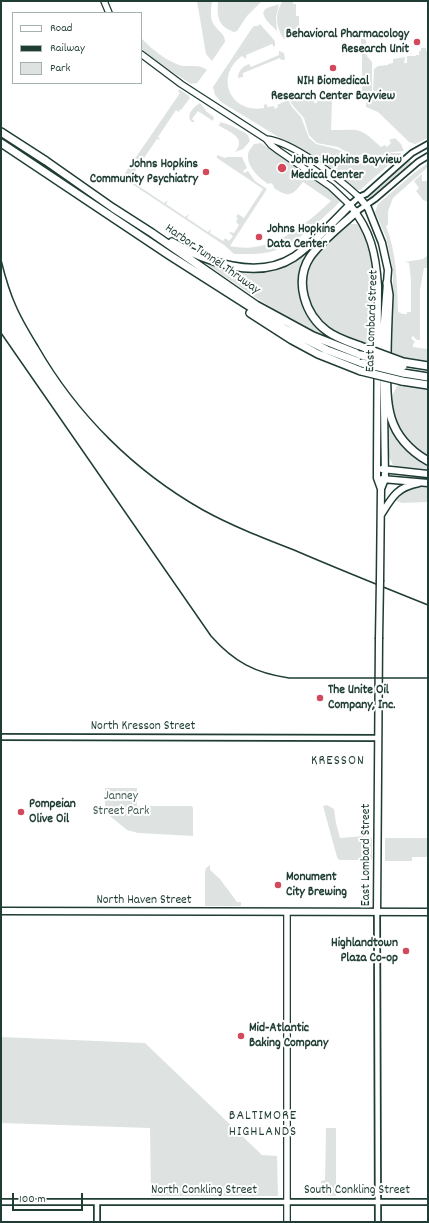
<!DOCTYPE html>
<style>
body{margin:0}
#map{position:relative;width:429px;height:1223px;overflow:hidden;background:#fff;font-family:Dekko,sans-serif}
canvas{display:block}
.frame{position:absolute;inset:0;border:2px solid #1f3d34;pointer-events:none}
.legend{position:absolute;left:12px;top:12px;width:130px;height:72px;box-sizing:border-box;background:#fff;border:1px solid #a5b1ae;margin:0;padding:5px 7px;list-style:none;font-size:12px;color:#1f3d34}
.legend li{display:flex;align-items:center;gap:8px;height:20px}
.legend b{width:20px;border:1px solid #a5b1ae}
.scale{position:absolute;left:12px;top:1193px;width:71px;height:18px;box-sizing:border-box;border:2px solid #1f3d34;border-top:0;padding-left:5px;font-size:12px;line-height:14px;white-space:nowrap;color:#1f3d34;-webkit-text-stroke:3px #fff;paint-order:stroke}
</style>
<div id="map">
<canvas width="429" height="1223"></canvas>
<div class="frame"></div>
<ul class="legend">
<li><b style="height:5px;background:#fff"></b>Road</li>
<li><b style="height:5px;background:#1f3d34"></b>Railway</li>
<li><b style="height:11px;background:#dee3e2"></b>Park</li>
</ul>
<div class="scale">100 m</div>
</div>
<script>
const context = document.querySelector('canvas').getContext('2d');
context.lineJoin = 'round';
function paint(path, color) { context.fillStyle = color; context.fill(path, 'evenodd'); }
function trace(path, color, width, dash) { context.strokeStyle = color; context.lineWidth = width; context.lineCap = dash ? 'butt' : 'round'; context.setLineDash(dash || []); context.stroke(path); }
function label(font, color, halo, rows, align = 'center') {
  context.font = font + ' Dekko,sans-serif'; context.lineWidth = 4; context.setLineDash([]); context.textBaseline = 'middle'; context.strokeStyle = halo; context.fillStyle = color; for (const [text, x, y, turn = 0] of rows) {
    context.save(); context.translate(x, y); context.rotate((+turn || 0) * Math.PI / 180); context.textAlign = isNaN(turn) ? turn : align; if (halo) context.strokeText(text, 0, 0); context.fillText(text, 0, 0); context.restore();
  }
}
paint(new Path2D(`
 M 197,1 L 212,1 C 211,9 209,19 215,26 C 219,32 225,34 225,42 L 212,61 L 206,54 Z
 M 218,1 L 262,1 L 247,16 L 237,31 L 234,32 C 217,26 217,16 218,1 Z
 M 283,1 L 293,1 L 293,4 L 296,4 L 296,16 L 299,16 L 299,33 L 284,39 C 276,28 274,13 283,1 Z
 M 279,4 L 276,17 L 277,31 C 273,26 256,14 267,8 C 271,6 275,6 279,4 Z
 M 260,24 L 275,41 L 275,46 L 274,47 L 272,44 L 246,55 L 246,59 L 242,56 C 214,76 230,114 264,108 L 264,105 L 266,104 L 268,107 L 274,106 L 275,109 L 278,107 L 277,105 L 288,100 L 292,107 L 301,117 L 309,138 L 316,144 L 337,149 L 353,157 L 368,155 L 379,157 L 392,153 L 401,153 L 401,154 L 360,190 C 351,190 339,177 330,171 C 295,147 258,124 221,102 L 215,95 L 213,87 L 252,28 L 254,26 L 258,26 Z
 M 361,27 L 366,41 L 366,55 L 372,62 L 372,91 L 362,91 L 362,54 L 365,54 L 365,50 L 361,50 Z
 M 141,38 C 153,50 164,59 179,65 C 188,68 199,63 207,70 L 197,83 L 191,84 C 174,73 156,62 141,48 Z
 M 421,48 L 426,48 L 426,51 L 428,51 L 428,138 L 415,144 L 409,142 L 378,112 L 366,107 L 366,92 L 373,92 L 374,69 L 378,66 L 388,65 L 388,64 L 393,63 L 393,59 L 405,57 L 404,63 L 407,63 L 407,56 L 416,56 L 416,55 L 419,55 L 419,51 L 421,51 Z
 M 279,51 L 284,53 L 285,59 L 284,60 L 281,60 L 280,58 L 243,73 L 243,77 L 238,78 C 238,71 243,66 249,64 L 251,67 L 279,55 Z
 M 179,89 L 189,96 L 190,98 L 181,110 L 180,109 L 179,112 L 176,110 L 158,137 L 161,140 L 157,139 L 142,161 L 144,164 L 140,163 L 132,176 L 136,179 L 134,183 L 164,203 L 168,200 L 166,204 L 185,217 L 189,214 L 187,218 L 208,232 L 211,229 L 210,233 L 223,241 L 225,238 L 229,241 L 233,236 L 229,233 L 230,232 L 234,233 L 239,225 L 236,222 L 238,218 L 236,217 L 238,214 L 244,218 L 263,189 L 217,158 L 217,155 L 225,158 L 227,157 L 242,157 L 247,168 L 243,171 L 244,173 L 248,171 L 255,181 L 267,189 L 230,246 C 270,255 304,226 331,201 L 303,182 C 292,196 289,198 274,188 L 274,186 L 271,183 L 268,184 C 259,178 247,167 248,155 C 248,151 252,147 254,144 L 261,143 L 330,189 L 342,200 C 325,216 298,243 276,250 C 263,255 248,254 234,254 L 224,245 L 129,182 L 125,173 L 180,93 L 178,92 Z
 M 295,97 L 304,97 L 304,100 L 314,100 L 314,103 L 317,103 L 317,101 L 332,101 L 331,130 C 360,130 359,126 381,147 L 385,145 L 387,147 L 391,143 L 389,140 L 395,138 L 401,144 L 404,151 L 393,152 L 378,156 L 367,154 L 353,156 L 338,147 L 317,143 L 309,135 L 304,118 L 294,107 L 289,100 Z
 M 200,103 L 207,112 L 214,117 L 213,121 L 198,111 L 192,119 L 195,122 L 192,122 C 185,116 193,107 200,103 Z
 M 220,122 C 229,124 239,129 248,135 L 250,141 L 243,149 L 235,152 C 237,149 239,147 239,143 C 240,135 224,129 218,125 L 220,124 Z
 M 407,161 L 411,161 L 411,164 L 370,199 L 369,198 L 371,195 L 393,175 L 402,164 Z
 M 428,163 L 428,167 L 393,198 L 388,211 L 388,225 L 386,226 C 397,254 397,283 398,312 L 401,313 L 402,314 L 407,314 L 407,312 L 411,312 L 411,280 L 409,263 L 405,262 L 423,259 L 428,255 L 427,268 L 424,268 L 420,290 L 420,340 L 417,340 L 413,336 L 411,338 L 415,342 L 413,344 L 413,347 L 428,349 L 428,362 L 410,359 L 390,353 L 390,324 L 393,280 L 392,265 L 386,237 L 375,212 L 378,204 L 414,173 Z
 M 422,174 L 422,181 L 428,181 L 428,202 L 423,200 L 416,191 L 419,188 L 414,181 Z
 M 350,224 L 357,224 C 380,236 374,323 374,348 C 360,342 339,336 327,327 C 320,322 316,315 312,308 C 292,273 323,243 350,224 Z
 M 329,230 L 330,231 C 323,239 314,245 308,253 C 304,260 303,267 302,274 C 295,309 312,327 341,343 C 290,324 246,290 200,260 L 211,264 L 270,269 Z
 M 398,384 L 428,390 L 428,456 L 414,447 L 405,437 L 395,419 L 392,396 Z
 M 388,420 L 392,429 L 428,464 L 428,469 L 396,466 L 393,465 L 389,457 Z
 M 420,487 L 428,487 L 428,502 L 402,503 L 394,500 C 401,491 409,487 420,487 Z
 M 105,788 L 137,788 L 137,806 L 192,806 L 193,808 L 193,836 L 138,833 L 127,830 L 105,812 Z
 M 327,805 L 334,809 L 336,823 L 340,838 L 364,836 L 372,838 L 372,860 L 339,860 L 337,857 L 323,806 Z
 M 385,838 L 428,838 L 428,857 L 412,857 L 412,861 L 385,861 Z
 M 210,865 L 210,870 L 220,879 L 237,902 L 241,902 L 241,906 L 205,906 L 205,872 L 206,868 Z
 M 1,1037 L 145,1043 L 262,1155 L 277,1156 L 278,1196 L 151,1196 L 150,1128 L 1,1123 Z
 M 326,1128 L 336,1128 L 336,1196 L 321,1195 L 321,1181 L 325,1180 Z`), '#dee3e2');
const tertiary = new Path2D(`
 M 350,205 L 359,197 L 366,194 L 404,160 L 412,153 L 428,144
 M 356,212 L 375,199 L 418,162 L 428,156
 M 1,737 L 378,738
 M 377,912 L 378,1222
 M 1,1202 L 428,1202
 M 97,1222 L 97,1202`);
const secondary = new Path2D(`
 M 104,1 L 109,13
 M 141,54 L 181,84 L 266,139 L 271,145 L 279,151 L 331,187 L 350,205
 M 266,139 C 294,142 338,178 359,197
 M 287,1222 L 287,912`);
const primary = new Path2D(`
 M 359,197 L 368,208 L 382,243 L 388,270 L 383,334 L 385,479 L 381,489
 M 350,205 C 371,231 376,254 378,286 L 377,469 L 377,478 L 381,489 L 380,580
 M 382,469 L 428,474
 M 382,479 L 428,483
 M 381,515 C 392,497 397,487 419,483
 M 1,911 L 428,912
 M 377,912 L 379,639`);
const motorway = new Path2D(`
 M 1,132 L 46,161 L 113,208 L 152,233 L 256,305 L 313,336 L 361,355
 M 1,143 L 169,255 L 285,329 L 327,350 L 362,363
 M 356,212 C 341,226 322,240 310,257 C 294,281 305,315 327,331 C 336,338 349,342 360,346
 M 172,242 C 206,262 257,281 294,257 C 315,242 332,223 350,205
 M 387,283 L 389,295 C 388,317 387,338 387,360 C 386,404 385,436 428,461
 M 250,313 L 292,340 L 318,354 L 361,371
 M 403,362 L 428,366
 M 403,373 L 428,377
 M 402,381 L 428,385`);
trace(tertiary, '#1f3d34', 8);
trace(secondary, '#1f3d34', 8);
trace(primary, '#1f3d34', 9);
trace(motorway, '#1f3d34', 10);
trace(tertiary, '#fff', 4.5);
trace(secondary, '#fff', 5.5);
trace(primary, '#fff', 6);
trace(motorway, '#fff', 7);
trace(new Path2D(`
 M 1,260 C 5,276 9,291 16,306 C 22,320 30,333 38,346 C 77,414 134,471 203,510 C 232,526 263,538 294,550 C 338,569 383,587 428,605
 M 1,333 C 71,435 141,536 211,636 C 234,662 255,673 289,678 L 428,678`), '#1f3d34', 1.5);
const primaryBridge = new Path2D(`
 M 379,639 L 380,580`);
const motorwayBridge = new Path2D(`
 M 360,346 L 403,362
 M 361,355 L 403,366
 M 362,363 L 403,373
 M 361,371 L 402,381`);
trace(primaryBridge, '#1f3d34', 9, []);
trace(motorwayBridge, '#1f3d34', 10, []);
trace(primaryBridge, '#fff', 6);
trace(motorwayBridge, '#fff', 7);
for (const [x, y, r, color] of [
 [417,42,4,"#d1495b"],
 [333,68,4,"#d1495b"],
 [282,168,5,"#d1495b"],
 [206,172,4,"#d1495b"],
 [259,237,4,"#d1495b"],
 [320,698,4,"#d1495b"],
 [21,812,4,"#d1495b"],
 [278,885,4,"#d1495b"],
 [406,951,4,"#d1495b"],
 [241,1036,4,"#d1495b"]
]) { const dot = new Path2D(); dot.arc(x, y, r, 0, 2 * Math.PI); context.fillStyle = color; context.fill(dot); trace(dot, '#fff', 1.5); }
label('bold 13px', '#1f3d34', '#fff', [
 ["Behavioral Pharmacology",409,35,"right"],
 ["Research Unit",409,50,"right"],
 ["NIH Biomedical",333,82,"center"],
 ["Research Center Bayview",333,97,"center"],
 ["Johns Hopkins Bayview",291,161],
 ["Medical Center",291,176],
 ["Johns Hopkins",198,165,"right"],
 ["Community Psychiatry",198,180,"right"],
 ["Johns Hopkins",267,230],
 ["Data Center",267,245],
 ["The Unite Oil",328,691],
 ["Company, Inc.",328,706],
 ["Pompeian",29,805],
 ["Olive Oil",29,820],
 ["Monument",286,878],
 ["City Brewing",286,893],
 ["Highlandtown",398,944,"right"],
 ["Plaza Co-op",398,959,"right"],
 ["Mid-Atlantic",249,1029],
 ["Baking Company",249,1044]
], 'left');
label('13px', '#1f3d34', '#fff', [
 ["Harbor Tunnel Thruway",212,260,35],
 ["East Lombard Street",373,321,-88],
 ["North Kresson Street",143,727],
 ["East Lombard Street",367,855,-90],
 ["North Haven Street",144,901],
 ["North Conkling Street",204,1191],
 ["South Conkling Street",357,1191]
]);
label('13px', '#455e57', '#fff', [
 ["Janney",121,797],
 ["Street Park",121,812]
]);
context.letterSpacing = '1px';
label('14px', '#1f3d34', '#fff', [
 ["KRESSON",338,762],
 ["BALTIMORE",263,1117],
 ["HIGHLANDS",263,1133]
]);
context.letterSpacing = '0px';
</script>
